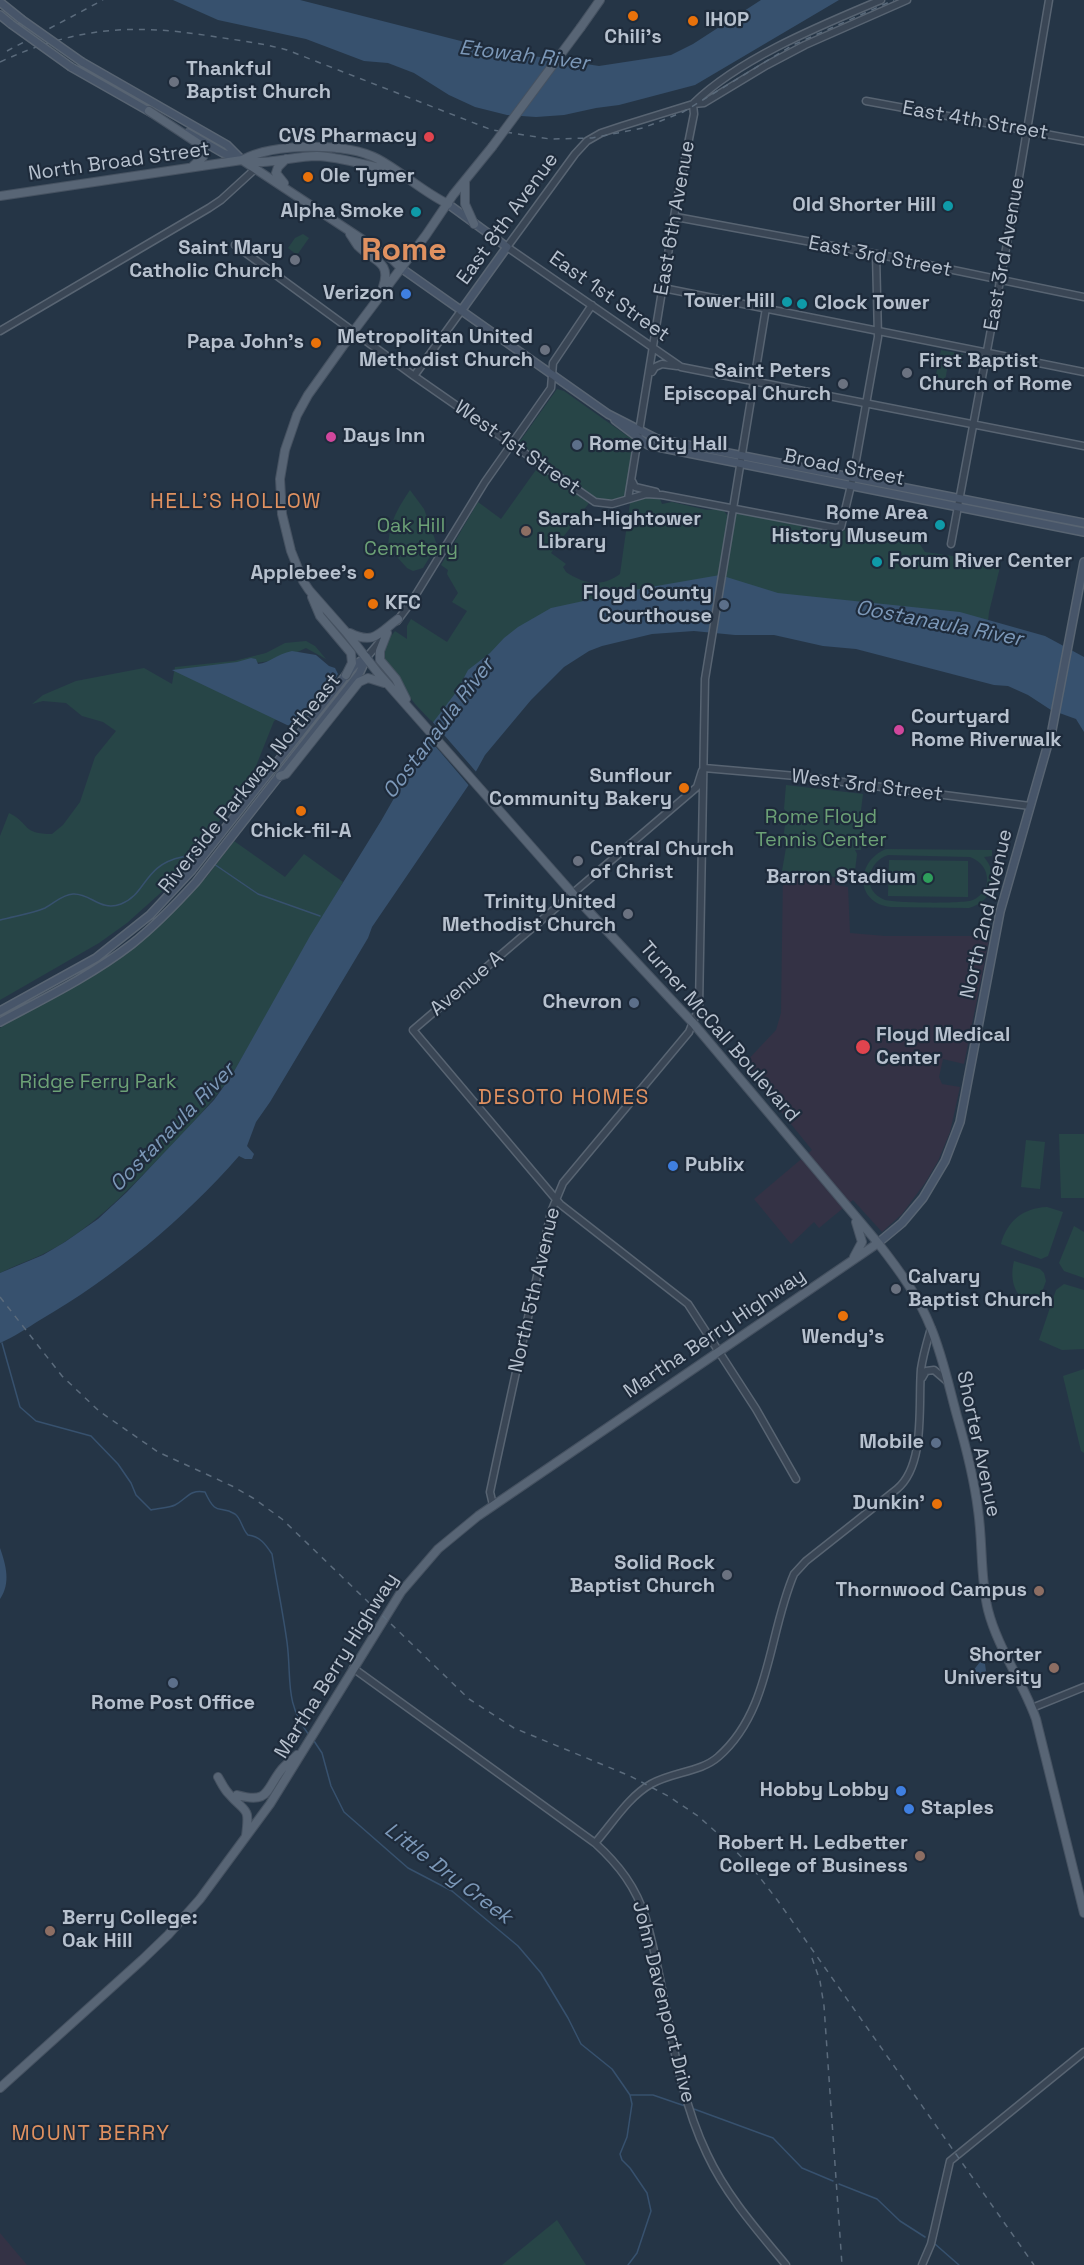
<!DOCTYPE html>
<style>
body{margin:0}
canvas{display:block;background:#253546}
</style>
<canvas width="1084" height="2265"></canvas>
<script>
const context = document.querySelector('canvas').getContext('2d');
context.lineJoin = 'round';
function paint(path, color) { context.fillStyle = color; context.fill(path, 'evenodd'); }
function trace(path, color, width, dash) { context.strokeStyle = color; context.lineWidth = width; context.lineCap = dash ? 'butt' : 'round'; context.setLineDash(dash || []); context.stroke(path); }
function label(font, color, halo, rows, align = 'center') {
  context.font = font + ' "Space Grotesk",sans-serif'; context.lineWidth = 4.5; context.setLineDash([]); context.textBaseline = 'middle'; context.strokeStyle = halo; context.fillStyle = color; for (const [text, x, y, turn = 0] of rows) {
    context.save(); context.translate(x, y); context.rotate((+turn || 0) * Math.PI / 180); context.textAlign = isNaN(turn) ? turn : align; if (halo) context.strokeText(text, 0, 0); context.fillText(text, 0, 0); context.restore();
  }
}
paint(new Path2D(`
 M 783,872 L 835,878 L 835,885 L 848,887 L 850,933 L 885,936 L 985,936 L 989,940 L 964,1064 L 943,1059 L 939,1077 L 942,1084 L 960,1087 L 950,1132 L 938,1161 L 925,1183 L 902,1214 L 882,1232 L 853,1200 L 819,1228 L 814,1222 L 791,1244 L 754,1199 L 812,1150 L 743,1065 L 776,1030 L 781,1013 Z
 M 0,2233 L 27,2265 L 0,2265 Z`), '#343245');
paint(new Path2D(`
 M 303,234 L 309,238 L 297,255 L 288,248 L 295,238 Z
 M 941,350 L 963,354 L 961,367 L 948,364 L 945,381 L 935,379 Z
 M 557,389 L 564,391 L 633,440 L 626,496 L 612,501 L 596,499 L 518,444 Z
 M 538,467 L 589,503 L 551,553 L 566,564 L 563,567 L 566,572 C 584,584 601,588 620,574 L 630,503 C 639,497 650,494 660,499 L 662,504 L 672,502 L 707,510 L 718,509 L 724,511 L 727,515 L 740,512 L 837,531 L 865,529 L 869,533 L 917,540 L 925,552 L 1001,563 L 989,612 L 985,649 L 659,607 L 529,640 L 450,741 L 415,704 L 383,662 C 381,648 387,641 395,631 L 407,639 L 407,626 L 411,619 L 447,642 L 467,611 L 452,602 L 458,593 L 447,574 L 448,570 L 441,565 L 478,502 L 501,519 Z
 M 410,490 L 424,509 L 437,545 L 423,568 L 413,571 L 407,568 L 388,547 C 390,522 396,511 410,490 Z
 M 306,641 L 315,646 L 326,659 L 306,648 L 280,660 L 254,663 L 285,714 L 274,721 L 256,766 L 222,817 L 188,863 L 166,888 L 127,923 L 99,943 L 0,1000 L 0,836 L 9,813 C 31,824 21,834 52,834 L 63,825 L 80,802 L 95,757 L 116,731 L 103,722 L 82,716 L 66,703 L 43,701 L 32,704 L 43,695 L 76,681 L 144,668 L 172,684 L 175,667 L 234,661 L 266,653 L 285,643 Z
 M 786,785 L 863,794 L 860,818 L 857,822 L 864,823 L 861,850 L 855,850 L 857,854 L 854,879 L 782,871 L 787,842 L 783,839 L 787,812 L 784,809 Z
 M 234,841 L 285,877 L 304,854 L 343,882 L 232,1075 C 211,1104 187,1129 162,1155 C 132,1186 103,1217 66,1241 C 46,1255 22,1262 0,1273 L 0,1028 L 161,923 L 203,877 L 205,879 Z
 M 886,849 L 992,850 L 992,856 L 984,857 C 1000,876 994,901 969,908 L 891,907 C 855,903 855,862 886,849 ZM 888,855 L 970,857 C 981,861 988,870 987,882 C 986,890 980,897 973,900 C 964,904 895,903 885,900 C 861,891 867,862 888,855 Z
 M 889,860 L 968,861 L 968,897 L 888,896 Z
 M 1059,1134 L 1084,1134 L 1084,1198 L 1061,1198 Z
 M 1026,1140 L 1045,1142 L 1040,1189 L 1021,1187 Z
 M 1047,1207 L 1063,1212 L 1048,1256 L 1041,1259 L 1001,1244 C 1007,1221 1023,1208 1047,1207 Z
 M 1074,1226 L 1084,1232 L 1084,1278 L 1064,1271 L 1059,1263 Z
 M 1014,1261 L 1040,1269 L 1044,1273 L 1046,1281 L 1037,1306 C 1015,1300 1009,1281 1014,1261 Z
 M 1064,1284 L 1084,1290 L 1084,1349 L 1062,1350 L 1039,1340 L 1056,1290 Z
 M 1084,1369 L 1084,1453 L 1081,1451 L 1063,1376 Z
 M 557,2220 L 586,2265 L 502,2265 Z`), '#274547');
paint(new Path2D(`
 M 173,0 L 300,0 L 500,51 L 599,66 L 671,55 L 693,44 L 761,0 L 839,0 L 695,85 L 619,105 L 596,108 L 564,115 L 536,117 L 507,115 L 475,107 L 449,95 L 414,73 L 388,63 L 364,61 L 306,39 L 218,20 Z
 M 720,575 L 778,593 L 960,612 L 1045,636 L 1084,657 L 1084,732 L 1076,719 L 1051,710 L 1028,695 L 1008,686 L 994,685 L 856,649 L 823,646 L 774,635 L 735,635 L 694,631 L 652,634 L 602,646 L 589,651 L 564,667 L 531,700 L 485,755 L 468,786 L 372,927 L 368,938 L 270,1102 L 256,1122 L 247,1146 L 254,1154 L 252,1159 L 245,1159 L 239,1156 C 183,1220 114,1277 40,1320 C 27,1328 14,1337 0,1343 L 0,1273 L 43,1255 L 65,1242 L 98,1219 L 127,1192 L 214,1100 L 232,1075 L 310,936 L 381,821 L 425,744 L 431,725 L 457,691 L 468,670 L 490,653 L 504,638 L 518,627 L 551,608 L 639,589 Z
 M 292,651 L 316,655 L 329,666 L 335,668 L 338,674 L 325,697 L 294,726 L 287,725 L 172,670 L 237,662 L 251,658 L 256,659 L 258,664 C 270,663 276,654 292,651 Z
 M 0,1548 C 6,1565 11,1583 0,1599 Z
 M 980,1662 L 985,1664 L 986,1671 L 971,1682 L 969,1676 Z`), '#37516e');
paint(new Path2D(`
 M 431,720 L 478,774 L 471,788 L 425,734 Z`), '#253546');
trace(new Path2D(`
 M 214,864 L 258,894 L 320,916
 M 0,920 C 14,916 31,914 45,908 C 55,903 61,895 73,894 C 91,893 100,912 121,904 C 147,894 143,865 182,857 C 188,856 193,854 199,855
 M 2,1343 L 20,1407 L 36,1421 L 91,1436 L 118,1464 L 131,1483 L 136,1495 L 151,1510 C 159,1508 169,1508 175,1505 C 187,1499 189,1489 205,1492 C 217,1518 219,1504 235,1514 C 241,1518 242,1529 248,1535 C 260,1536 266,1545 272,1554 C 277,1584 283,1613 287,1642 C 292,1680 284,1702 309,1735
 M 314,1741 L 322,1753 L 331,1786 L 344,1812 L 408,1868 L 452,1891 L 518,1946 L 541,1973 L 568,2018 L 581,2044 L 612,2069 L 630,2095 L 632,2104 L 627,2137 L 620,2154 L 622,2160 L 630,2168 L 647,2193 L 651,2211 L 637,2253 L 628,2265
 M 631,2095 L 653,2095 L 685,2106
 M 694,2109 L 773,2138 L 802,2168 L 833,2181
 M 839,2184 L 877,2199 L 900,2221 L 925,2237
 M 935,2244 L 959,2265`), '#37516e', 1.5);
const tertiary = new Path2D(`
 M 907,0 L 805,45 L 767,65 L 704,103 L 693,104 L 622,126 L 601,133 L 587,141 L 575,154 L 507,247 L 681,367 L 1084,446
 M 866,101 L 1084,141
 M 694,103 C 740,58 822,25 881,0
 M 676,217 L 876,254 L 1084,297
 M 235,245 L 414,376 L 595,502 L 612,504 L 646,494 L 662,495 L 835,528 L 841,527 L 853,477 L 878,337 L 876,254
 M 663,288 L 1084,372
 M 0,331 L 209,208 L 221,200 L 255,169
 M 652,372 L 655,367 L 662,364 L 677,366
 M 414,376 L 461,311
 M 632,481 L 635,487 L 656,492
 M 628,499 L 677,199 L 694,114 L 693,104
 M 951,544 L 1016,195 L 1049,0
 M 397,621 L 412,601 L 485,482 L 551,388 L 553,363 L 592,305
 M 367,657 L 383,638
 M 704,768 L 796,776 L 1030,806
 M 702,771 L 697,787 L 413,1030 L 560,1204 L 688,1304 L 756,1409 L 796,1479
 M 922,1378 L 926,1371 L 934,1370 L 948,1382
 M 493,1505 L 490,1492 L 497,1459 L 551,1212 L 563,1183 L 689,1032 L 699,1007 L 705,679 L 766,308
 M 353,1668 L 595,1843 C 619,1865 636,1887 646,1919 C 668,1996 672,2081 707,2154 C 726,2195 757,2230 786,2265
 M 1032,1708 L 1084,1687
 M 595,1843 C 612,1824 628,1797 651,1784 C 672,1772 701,1772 718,1757 C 771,1711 768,1634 794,1574 L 806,1561 L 897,1489 C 926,1465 918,1404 921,1369 C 923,1355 927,1342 931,1328
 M 922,2265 L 931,2244 L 950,2161 L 1084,2052`);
const secondary = new Path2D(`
 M 0,2 L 21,19
 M 0,15 L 11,24
 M 82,62 L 227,145 L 240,158
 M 71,67 L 152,113
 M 188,133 L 223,153 L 242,160
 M 448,204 L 507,247 L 461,311
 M 401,268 L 608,414 L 657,439 L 1084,523
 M 615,420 L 648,445 L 1084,532
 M 0,1011 L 96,958 L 150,915 L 192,870 L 346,675 L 355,665 L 367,657
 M 0,1022 C 45,998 92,975 132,944 C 156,925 176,904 196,882 L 359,674 L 367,657
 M 878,1243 L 902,1223 L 923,1198 L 945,1161 L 960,1122 L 1000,912 L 1052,730 L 1084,562`);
const primary = new Path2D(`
 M 581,27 L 600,0
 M 149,111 L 202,146 L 203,157 L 193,166
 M 492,147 L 453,195 L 426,235 L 353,332 L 308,395 L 297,415 L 285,450 L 280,479 L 282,514 L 291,551 L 303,581 L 309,590 L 346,632 L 378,673 L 581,903 L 693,1023 L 878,1243 C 899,1270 919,1297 931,1328 C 943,1357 949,1387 957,1416 C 966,1447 974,1478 978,1510 C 983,1543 980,1578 988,1610 C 998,1649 1023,1682 1036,1719 L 1084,1913
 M 242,160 L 392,259 L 401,268
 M 246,161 C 270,165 293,156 317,156 C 342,157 367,166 391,170
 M 465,182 L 465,204 L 474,224
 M 284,183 L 276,173 L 278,167 L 286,159
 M 0,196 L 242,160 C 274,143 346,142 378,159 C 402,172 423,192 448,204
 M 350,234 C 353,238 355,242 358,246 C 373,261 392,261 383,287
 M 312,597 L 320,616 L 351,653 L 352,663 L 346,675
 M 350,633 C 374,645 379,633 398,619
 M 387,633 L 380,651 L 380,660 L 396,679 L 406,699
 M 280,776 L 286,774 L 359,682 L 368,678 L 384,683
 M 854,1257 L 862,1242 L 856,1222
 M 218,1777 C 221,1782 224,1789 229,1794 C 246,1814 250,1805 246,1836
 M 237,1795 C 270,1804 265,1790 282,1769 C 286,1764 292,1760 297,1755
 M 0,2088 L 142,1960 L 168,1935 L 200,1899 L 270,1804 L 401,1592 L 438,1549 L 478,1516 L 878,1243`);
trace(tertiary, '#586472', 9);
trace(secondary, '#586472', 10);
trace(primary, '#465261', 10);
trace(tertiary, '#3a4655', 6);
trace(secondary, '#475569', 7);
trace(primary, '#586575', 8);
trace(new Path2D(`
 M 7,51 L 103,0
 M 0,62 C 73,28 131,23 210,36 C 236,40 262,43 287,50 L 492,130 L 550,139 L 592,138 L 643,128 L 683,112 L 793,45 L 894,0
 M 0,1297 L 62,1376 L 99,1411 L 158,1452 L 232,1486 L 253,1498 L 282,1519 L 469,1699 L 514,1728 L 630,1776 L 668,1796 L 698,1816 L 725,1840 L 754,1870 L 778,1901 L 1034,2265
 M 812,1958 L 820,1981 L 824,2006 L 842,2265`), '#5b6b7c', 1.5, [6, 6]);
const secondaryBridge = new Path2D(`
 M 21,19 L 82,62
 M 11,24 L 71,67`);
const primaryBridge = new Path2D(`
 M 492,147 L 581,27`);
trace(secondaryBridge, '#586472', 10, []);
trace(primaryBridge, '#465261', 10, []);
trace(secondaryBridge, '#475569', 7);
trace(primaryBridge, '#586575', 8);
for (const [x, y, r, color] of [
 [633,16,6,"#e8710a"],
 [693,21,6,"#e8710a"],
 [174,82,6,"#6b7280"],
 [429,137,6,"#e0444e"],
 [308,177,6,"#e8710a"],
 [948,206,6,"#0f9aa8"],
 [416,212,6,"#0f9aa8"],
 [295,260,6,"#6b7280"],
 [406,294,6,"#3f7fe0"],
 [787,302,6,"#0f9aa8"],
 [802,304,6,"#0f9aa8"],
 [316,343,6,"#e8710a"],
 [545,350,6,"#6b7280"],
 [907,373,6,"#6b7280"],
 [843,384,6,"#6b7280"],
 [331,437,6,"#d1479c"],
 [577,445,6,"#5c6f8a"],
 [940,525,6,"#0f9aa8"],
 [526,531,6,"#8d6e63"],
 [877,562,6,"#0f9aa8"],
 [369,574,6,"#e8710a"],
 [373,604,6,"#e8710a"],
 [724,605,6,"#5c6f8a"],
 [899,730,6,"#d1479c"],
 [684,788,6,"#e8710a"],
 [301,811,6,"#e8710a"],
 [578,861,6,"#6b7280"],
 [928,878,6,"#2e9e5b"],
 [628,914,6,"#6b7280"],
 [634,1003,6,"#5c6f8a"],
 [863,1047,8,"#e0444e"],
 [673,1166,6,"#3f7fe0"],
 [896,1289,6,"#6b7280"],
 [843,1316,6,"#e8710a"],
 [936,1443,6,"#5c6f8a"],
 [937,1504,6,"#e8710a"],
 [727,1575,6,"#6b7280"],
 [1039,1591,6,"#8d6e63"],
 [1054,1668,6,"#8d6e63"],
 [173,1683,6,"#5c6f8a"],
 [901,1791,6,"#3f7fe0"],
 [909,1809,6,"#3f7fe0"],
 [920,1856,6,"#8d6e63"],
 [50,1931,6,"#8d6e63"]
]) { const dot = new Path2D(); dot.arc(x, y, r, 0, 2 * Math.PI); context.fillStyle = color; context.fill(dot); trace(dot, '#1e2b3b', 2); }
label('bold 20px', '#b7c1ce', '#1e2b3b', [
 ["IHOP",705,21,"left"],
 ["Chili's",633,38,"center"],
 ["Thankful",186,70,"left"],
 ["Baptist Church",186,93,"left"],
 ["CVS Pharmacy",417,137],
 ["Ole Tymer",320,177,"left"],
 ["Old Shorter Hill",936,206],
 ["Alpha Smoke",404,212],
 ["Saint Mary",283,249],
 ["Catholic Church",283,272],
 ["Verizon",394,294],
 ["Tower Hill",775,302],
 ["Clock Tower",814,304,"left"],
 ["Metropolitan United",533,338],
 ["Methodist Church",533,361],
 ["Papa John's",304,343],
 ["First Baptist",919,362,"left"],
 ["Church of Rome",919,385,"left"],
 ["Saint Peters",831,372],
 ["Episcopal Church",831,395],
 ["Days Inn",343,437,"left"],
 ["Rome City Hall",589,445,"left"],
 ["Rome Area",928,514],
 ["History Museum",928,537],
 ["Sarah-Hightower",538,520,"left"],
 ["Library",538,543,"left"],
 ["Forum River Center",889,562,"left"],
 ["Applebee's",357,574],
 ["Floyd County",712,594],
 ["Courthouse",712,617],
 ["KFC",385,604,"left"],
 ["Courtyard",911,718,"left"],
 ["Rome Riverwalk",911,741,"left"],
 ["Sunflour",672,777],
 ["Community Bakery",672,800],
 ["Chick-fil-A",301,832,"center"],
 ["Central Church",590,850,"left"],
 ["of Christ",590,873,"left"],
 ["Barron Stadium",916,878],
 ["Trinity United",616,903],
 ["Methodist Church",616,926],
 ["Chevron",622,1003],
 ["Floyd Medical",876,1036,"left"],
 ["Center",876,1059,"left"],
 ["Publix",685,1166,"left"],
 ["Calvary",908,1278,"left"],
 ["Baptist Church",908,1301,"left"],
 ["Wendy's",843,1338,"center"],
 ["Mobile",924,1443],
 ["Dunkin'",925,1504],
 ["Solid Rock",715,1564],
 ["Baptist Church",715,1587],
 ["Thornwood Campus",1027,1591],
 ["Shorter",1042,1656],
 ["University",1042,1679],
 ["Rome Post Office",173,1704,"center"],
 ["Hobby Lobby",889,1791],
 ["Staples",921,1809,"left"],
 ["Robert H. Ledbetter",908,1844],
 ["College of Business",908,1867],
 ["Berry College:",62,1919,"left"],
 ["Oak Hill",62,1942,"left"]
], 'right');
label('20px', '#b7c1ce', '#1e2b3b', [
 ["East 4th Street",975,121,10],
 ["North Broad Street",119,162,-8],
 ["East 6th Avenue",675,218,-80],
 ["East 8th Avenue",508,219,-54],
 ["East 3rd Avenue",1005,254,-80],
 ["East 3rd Street",880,257,11],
 ["East 1st Street",609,297,35],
 ["West 1st Street",517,448,35],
 ["Broad Street",844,468,11],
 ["Riverside Parkway Northeast",250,784,-51],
 ["West 3rd Street",867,786,7],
 ["North 2nd Avenue",987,914,-77],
 ["Avenue A",467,984,-40],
 ["Turner McCall Boulevard",719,1032,49],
 ["North 5th Avenue",535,1290,-77],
 ["Martha Berry Highway",715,1334,-34],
 ["Shorter Avenue",978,1444,78],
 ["Martha Berry Highway",337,1666,-58],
 ["John Davenport Drive",663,2002,76]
]);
label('20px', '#6ca176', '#1e2b3b', [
 ["Oak Hill",411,527],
 ["Cemetery",411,550],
 ["Rome Floyd",821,818],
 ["Tennis Center",821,841],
 ["Ridge Ferry Park",98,1083]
]);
label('italic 21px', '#7c98b8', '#1e2b3b', [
 ["Etowah River",524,56,7],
 ["Oostanaula River",939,624,11],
 ["Oostanaula River",439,729,-53],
 ["Oostanaula River",173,1128,-46],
 ["Little Dry Creek",448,1874,37]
]);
context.letterSpacing = '1.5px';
label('21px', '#e09160', '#1e2b3b', [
 ["HELL'S HOLLOW",236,502],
 ["DESOTO HOMES",564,1098],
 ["MOUNT BERRY",91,2134]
]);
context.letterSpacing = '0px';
label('bold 32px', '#e09160', '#1e2b3b', [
 ["Rome",404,251]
]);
</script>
